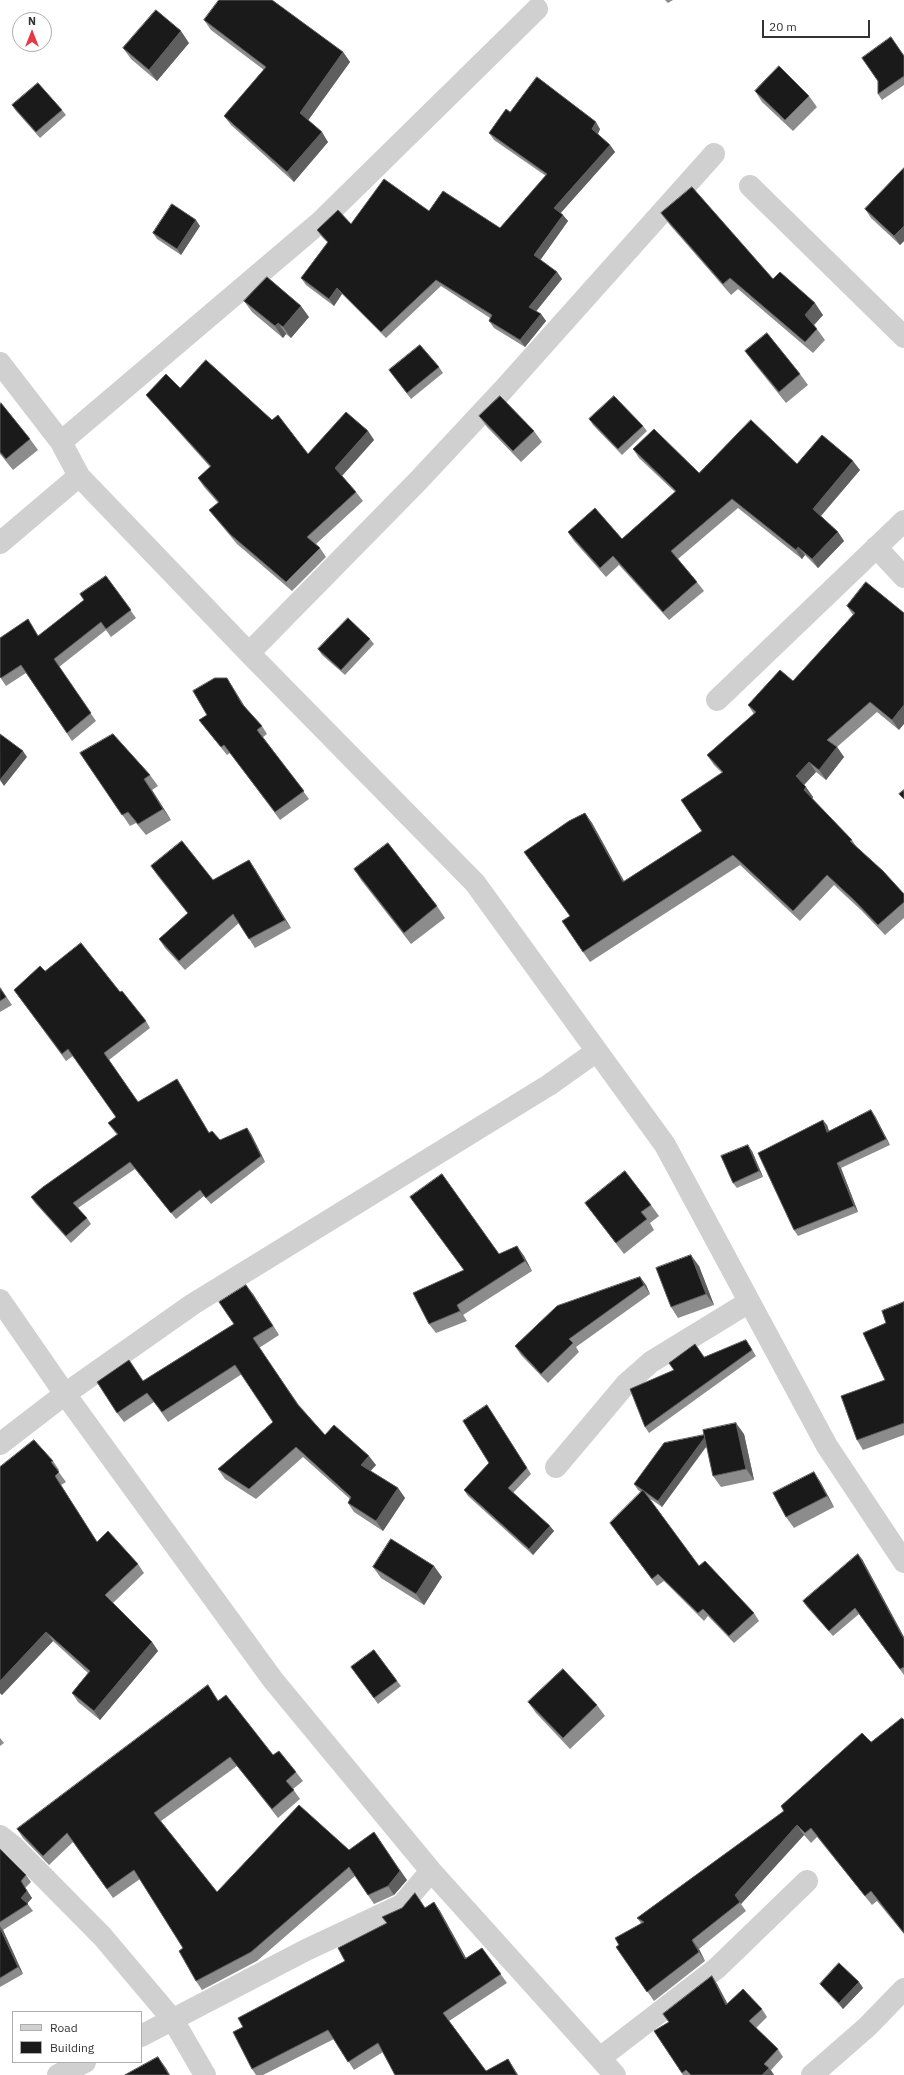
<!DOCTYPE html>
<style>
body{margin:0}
#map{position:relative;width:904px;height:2075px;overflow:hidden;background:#fff;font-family:"IBM Plex Sans",sans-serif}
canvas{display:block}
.legend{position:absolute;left:12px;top:2011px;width:130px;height:52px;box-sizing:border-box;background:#fff;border:1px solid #adadad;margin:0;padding:5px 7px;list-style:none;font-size:12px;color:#333}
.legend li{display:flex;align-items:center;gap:8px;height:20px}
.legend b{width:20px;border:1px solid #adadad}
.north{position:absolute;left:12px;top:12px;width:40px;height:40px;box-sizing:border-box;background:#fff;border:1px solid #adadad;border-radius:50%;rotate:0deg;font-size:11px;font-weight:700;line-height:16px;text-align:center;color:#333}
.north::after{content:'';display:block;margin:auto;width:14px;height:18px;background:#e63946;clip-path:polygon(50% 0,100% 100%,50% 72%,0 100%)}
.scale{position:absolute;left:762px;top:20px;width:108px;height:18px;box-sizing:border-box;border:2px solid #333;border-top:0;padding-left:5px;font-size:12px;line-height:14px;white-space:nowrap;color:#333;-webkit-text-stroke:3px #fff;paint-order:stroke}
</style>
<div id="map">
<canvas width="904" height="2075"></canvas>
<ul class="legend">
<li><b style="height:5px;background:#d0d0d0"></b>Road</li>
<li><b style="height:11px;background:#1a1a1a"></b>Building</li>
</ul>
<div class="north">N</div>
<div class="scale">20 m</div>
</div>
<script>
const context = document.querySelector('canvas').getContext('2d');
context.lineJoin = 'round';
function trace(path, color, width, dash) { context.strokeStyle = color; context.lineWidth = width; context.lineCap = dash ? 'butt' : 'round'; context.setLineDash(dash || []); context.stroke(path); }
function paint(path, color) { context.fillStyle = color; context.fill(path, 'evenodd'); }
trace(new Path2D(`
 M 750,186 L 904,337
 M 0,363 L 61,442 L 79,476 L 249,653 L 475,883 L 665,1145 L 827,1446 L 904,1562
 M 61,442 L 319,223 L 537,9
 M 0,543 L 79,476
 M 876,547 L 904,577
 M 249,653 L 417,482 L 503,390 L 714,154
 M 717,700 L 904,521
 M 0,1300 L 65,1394 L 273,1680 L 431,1871 L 615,2075
 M 0,1444 L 65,1394 L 193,1304 L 549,1085 L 597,1051
 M 556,1467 L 626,1384 L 651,1362 L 749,1302
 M 0,1836 L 13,1846 L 102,1936 L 173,2020 L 205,2075
 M 141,2036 L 306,1950 L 402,1905 L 431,1871
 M 600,2058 L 717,1968 L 807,1881
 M 58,2075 L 85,2062
 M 812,2075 L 867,2027 L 904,1989`), '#d0d0d0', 22);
paint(new Path2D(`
 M 665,0 L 673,0 L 668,3 Z
 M 204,20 L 343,52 L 350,62 L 308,120 L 328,142 L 294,182 L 231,125 L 224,116 L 264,70 L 211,30 Z
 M 189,43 L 157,81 L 131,59 L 123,48 Z
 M 904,56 L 904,85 L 882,100 L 878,94 Z
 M 755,91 L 809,96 L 817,107 L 793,131 L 762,102 Z
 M 12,105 L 62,110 L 66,115 L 40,138 L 16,111 Z
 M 510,112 L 600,129 L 598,134 L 610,145 L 615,152 L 560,213 L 568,221 L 540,260 L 557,272 L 562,279 L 536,311 L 541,314 L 546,321 L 525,347 L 494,328 L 489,321 L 490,318 L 441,286 L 386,338 L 342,294 L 334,306 L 306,285 L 301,278 L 328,243 L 322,237 L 317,230 L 351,224 L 429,211 L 500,228 L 546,176 L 494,140 L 489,133 Z
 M 904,168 L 904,241 L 900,245 L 871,218 L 865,209 Z
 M 661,213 L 773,279 L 823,315 L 814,325 L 825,340 L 813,353 L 738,289 L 731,295 L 669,224 Z
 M 200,226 L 181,255 L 157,239 L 153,233 Z
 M 244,301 L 309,317 L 291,338 L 286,334 L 283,338 L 252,312 Z
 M 745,351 L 800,374 L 808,385 L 786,403 L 753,362 Z
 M 439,367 L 443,373 L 411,399 L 389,370 Z
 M 180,388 L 308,454 L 368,431 L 374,440 L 342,476 L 356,492 L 363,501 L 316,544 L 320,548 L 326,557 L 292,591 L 237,544 L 216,519 L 209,510 L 218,503 L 204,487 L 198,478 L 210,467 L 153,403 L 146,395 Z
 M 0,404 L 30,439 L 38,450 L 13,470 L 0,454 Z
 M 479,416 L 534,431 L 542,442 L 521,462 L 487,427 Z
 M 589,419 L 643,426 L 647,431 L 622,455 L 593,425 Z
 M 633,449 L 699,473 L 797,464 L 860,470 L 821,516 L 838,532 L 844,541 L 818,568 L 805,555 L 802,559 L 738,508 L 678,559 L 697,582 L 704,591 L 669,620 L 619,565 L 606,577 L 574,541 L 568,532 L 622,539 L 675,492 L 639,458 Z
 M 106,576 L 136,618 L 111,637 L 106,630 L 59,667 L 96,721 L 72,741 L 26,673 L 6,686 L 0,677 L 39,636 L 84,600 Z
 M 866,582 L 899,730 L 877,712 L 837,747 L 844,757 L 826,780 L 816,772 L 804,785 L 813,797 L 812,799 L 852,840 L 858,849 L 904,894 L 904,918 L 885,935 L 861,910 L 834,885 L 800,921 L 740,865 L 590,962 L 583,952 L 570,916 L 585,813 L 592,823 L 624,881 L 702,831 L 722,773 L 714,765 L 707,755 L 754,714 L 748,705 L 793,681 L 853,615 L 847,606 Z
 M 370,639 L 374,644 L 345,675 L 322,655 L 318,649 Z
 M 232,686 L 245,707 L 262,726 L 267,734 L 263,737 L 309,799 L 280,820 L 230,753 L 227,755 L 205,728 L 199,720 L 207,715 Z
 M 80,753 L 150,775 L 158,786 L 152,790 L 171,820 L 146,835 L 136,823 L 130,826 Z
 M 151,866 L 213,880 L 255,869 L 291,928 L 255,948 L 239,923 L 185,970 L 165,948 L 159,939 L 188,914 L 157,875 Z
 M 354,869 L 437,906 L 445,918 L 411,944 L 361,880 Z
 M 45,971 L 120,992 L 146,1021 L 150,1028 L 109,1060 L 138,1102 L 181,1086 L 209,1133 L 220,1140 L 247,1128 L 251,1134 L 265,1162 L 211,1204 L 204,1196 L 176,1219 L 135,1169 L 78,1208 L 87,1218 L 91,1224 L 71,1243 L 36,1204 L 31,1197 L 117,1135 L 108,1123 L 116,1117 L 73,1056 L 66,1061 L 14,990 Z
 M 0,987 L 12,1005 L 0,1012 Z
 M 875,1116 L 890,1145 L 841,1168 L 858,1212 L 798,1236 L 794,1230 L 827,1125 L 829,1131 Z
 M 752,1151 L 763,1177 L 737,1188 L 733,1183 Z
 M 585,1203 L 651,1205 L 659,1216 L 650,1223 L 654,1230 L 624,1254 L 593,1214 Z
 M 517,1246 L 524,1256 L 532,1271 L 463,1315 L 467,1321 L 436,1333 L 429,1324 L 499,1254 Z
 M 699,1266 L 714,1305 L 678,1318 L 671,1307 Z
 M 640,1277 L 646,1285 L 650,1294 L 576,1347 L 579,1352 L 548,1383 L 521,1355 L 515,1346 Z
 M 253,1294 L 279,1335 L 259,1348 L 299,1405 L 325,1435 L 376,1465 L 370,1471 L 398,1488 L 405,1498 L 383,1531 L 354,1512 L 348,1503 L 350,1499 L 303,1457 L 256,1499 L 225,1479 L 218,1469 L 273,1422 L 242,1374 L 168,1422 L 154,1402 L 124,1422 L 117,1413 L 144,1380 L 234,1324 Z
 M 904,1302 L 904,1435 L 863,1450 L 857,1440 L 885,1380 L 886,1323 Z
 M 750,1346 L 756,1356 L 649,1433 L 645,1427 L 704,1357 Z
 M 491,1411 L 531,1474 L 513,1493 L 554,1531 L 533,1555 L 468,1496 L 464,1490 L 489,1463 Z
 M 744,1434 L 754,1480 L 721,1487 L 713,1476 L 707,1446 L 662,1507 L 649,1498 L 699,1566 L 754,1613 L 759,1621 L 734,1643 L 708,1616 L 704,1621 L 664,1581 L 657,1586 L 615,1530 L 641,1492 L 638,1490 L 634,1484 L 704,1435 Z
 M 53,1461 L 59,1470 L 58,1471 L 66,1482 L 61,1485 L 97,1542 L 138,1564 L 144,1573 L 113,1603 L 152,1642 L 158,1651 L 100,1720 L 78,1702 L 72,1693 L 88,1673 L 53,1641 L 2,1695 L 0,1693 L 0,1467 Z
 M 814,1472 L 821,1483 L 834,1507 L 794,1528 L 786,1517 Z
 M 862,1559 L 904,1637 L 904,1675 L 859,1614 L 833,1636 L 807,1607 L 803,1601 Z
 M 373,1567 L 442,1577 L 424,1605 L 381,1578 Z
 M 374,1650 L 401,1686 L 378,1704 L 351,1667 Z
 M 218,1701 L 273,1755 L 296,1772 L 303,1781 L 293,1789 L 300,1799 L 278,1818 L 237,1766 L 161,1821 L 217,1892 L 349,1850 L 407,1880 L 394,1895 L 374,1904 L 355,1876 L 257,1961 L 202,1990 L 196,1981 L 183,1948 L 140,1879 L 113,1898 L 73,1842 L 49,1865 L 23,1838 L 17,1829 Z
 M 528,1702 L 597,1705 L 605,1716 L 570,1749 L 536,1713 Z
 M 904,1720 L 904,1934 L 877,1901 L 872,1905 L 817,1837 L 811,1843 L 804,1835 L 741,1904 L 746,1911 L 699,1949 L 705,1961 L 654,2001 L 616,1947 L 641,1923 L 637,1918 L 784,1811 L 781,1806 L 871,1742 Z
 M 0,1738 L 4,1743 L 0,1746 Z
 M 0,1849 L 26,1875 L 31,1882 L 25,1888 L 32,1898 L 27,1903 L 33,1911 L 3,1930 L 23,1974 L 0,1987 Z
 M 434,1902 L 440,1911 L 466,1958 L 482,1948 L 507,1983 L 449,2021 L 486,2071 L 508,2059 L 518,2075 L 395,2075 L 383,2052 L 354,2070 L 334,2039 L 263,2075 L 256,2075 L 252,2069 L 243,2027 L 345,1961 L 425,1908 Z
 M 712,1976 L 717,1984 L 727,2004 L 762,2009 L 767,2017 L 756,2028 L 778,2049 L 783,2057 L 771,2070 L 774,2075 L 683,2075 L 654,2031 L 669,2022 Z
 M 859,1982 L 863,1988 L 843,2009 L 824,1989 L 820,1984 Z`), '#8c8c8c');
paint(new Path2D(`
 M 181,31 L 189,43 L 157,81 L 149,70 Z
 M 343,52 L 350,62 L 307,122 L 300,113 Z
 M 596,122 L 600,129 L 597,136 L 592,129 Z
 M 322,132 L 328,142 L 294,182 L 287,172 Z
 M 610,145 L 615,152 L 559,215 L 554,208 Z
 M 563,215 L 568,221 L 539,262 L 534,255 Z
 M 196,220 L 200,226 L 181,255 L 177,249 Z
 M 904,226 L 904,241 L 900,245 L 894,236 Z
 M 557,272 L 562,279 L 534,314 L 529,307 Z
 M 337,288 L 342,294 L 334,306 L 329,299 Z
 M 815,303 L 823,315 L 813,326 L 805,315 Z
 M 301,306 L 309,317 L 291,338 L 283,327 Z
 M 541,314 L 546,321 L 525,347 L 520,340 Z
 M 278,323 L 286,334 L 283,338 L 275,326 Z
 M 368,431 L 374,440 L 341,477 L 335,468 Z
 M 853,461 L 860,470 L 819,518 L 813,509 Z
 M 838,532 L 844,541 L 818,568 L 812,559 Z
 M 798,547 L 805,555 L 802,559 L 796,550 Z
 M 227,678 L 232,686 L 248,712 L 242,704 Z
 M 904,705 L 904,724 L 899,730 L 892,720 Z
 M 837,747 L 844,757 L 826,780 L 819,770 Z
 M 23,751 L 27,757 L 4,786 L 0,780 Z
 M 809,762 L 816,772 L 803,786 L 796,776 Z
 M 144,779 L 152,790 L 171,820 L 163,809 Z
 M 806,787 L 813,797 L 811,800 L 804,790 Z
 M 585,813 L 592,823 L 630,892 L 623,882 Z
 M 249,860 L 255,869 L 291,928 L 285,920 Z
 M 871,1110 L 875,1116 L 890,1145 L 886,1139 Z
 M 823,1120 L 827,1125 L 831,1137 L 827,1132 Z
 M 247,1128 L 251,1134 L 265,1162 L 261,1156 Z
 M 748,1145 L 752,1151 L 763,1177 L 759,1171 Z
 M 837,1163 L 841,1168 L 858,1212 L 854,1206 Z
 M 517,1246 L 524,1256 L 532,1271 L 525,1261 Z
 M 691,1255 L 699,1266 L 714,1305 L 706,1294 Z
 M 640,1277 L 646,1285 L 650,1294 L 644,1285 Z
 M 246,1285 L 253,1294 L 279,1335 L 273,1326 Z
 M 457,1305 L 463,1315 L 467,1321 L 460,1311 Z
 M 736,1423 L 744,1434 L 754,1480 L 746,1469 Z
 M 706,1435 L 710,1441 L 662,1507 L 658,1501 Z
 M 369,1456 L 376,1465 L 367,1475 L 361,1465 Z
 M 814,1472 L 821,1483 L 834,1507 L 827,1496 Z
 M 398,1488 L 405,1498 L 383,1531 L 376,1521 Z
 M 550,1526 L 554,1531 L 533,1555 L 529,1549 Z
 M 858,1554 L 862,1559 L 904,1637 L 904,1639 Z
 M 434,1566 L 442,1577 L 424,1605 L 416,1594 Z
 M 46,1632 L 53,1641 L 2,1695 L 0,1693 L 0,1681 Z
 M 152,1642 L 158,1651 L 100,1720 L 94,1711 Z
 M 797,1825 L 804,1835 L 741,1904 L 735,1895 Z
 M 374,1832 L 407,1880 L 394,1895 L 388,1886 Z
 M 21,1881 L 32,1898 L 26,1905 L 21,1898 Z
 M 434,1902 L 440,1911 L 471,1967 L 465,1959 Z
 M 0,1926 L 3,1930 L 23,1974 L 18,1967 L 0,1928 Z
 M 692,1940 L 699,1949 L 705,1961 L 699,1952 Z
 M 712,1976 L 717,1984 L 732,2012 L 726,2005 Z
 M 859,1982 L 863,1988 L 843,2009 L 839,2003 Z
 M 158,2057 L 166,2068 L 170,2075 L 169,2075 Z
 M 508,2059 L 518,2075 L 517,2075 Z
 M 769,2068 L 774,2075 L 762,2075 Z`), '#5f5f5f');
const building = new Path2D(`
 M 219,0 L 272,0 L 343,52 L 300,113 L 322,132 L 287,172 L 224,116 L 266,67 L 204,20 Z
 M 156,10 L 181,31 L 149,70 L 123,48 Z
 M 891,37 L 904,56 L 904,76 L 878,94 L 878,81 L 862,58 Z
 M 779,66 L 809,96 L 785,120 L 755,91 Z
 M 537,77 L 596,122 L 592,129 L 610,145 L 554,208 L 563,215 L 534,255 L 557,272 L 529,307 L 541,314 L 520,340 L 489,321 L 492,315 L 436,280 L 381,332 L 337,288 L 329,299 L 301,278 L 328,242 L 317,230 L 338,210 L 351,224 L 384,179 L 429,211 L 443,191 L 500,228 L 547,174 L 489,133 L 506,109 L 510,112 Z
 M 38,83 L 62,110 L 36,132 L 12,105 Z
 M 904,168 L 904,226 L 894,236 L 865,209 Z
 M 692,187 L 773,279 L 780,272 L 815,303 L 805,315 L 817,329 L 805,342 L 730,278 L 723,284 L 661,213 Z
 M 172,204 L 196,220 L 177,249 L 153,233 Z
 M 267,277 L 301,306 L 283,327 L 278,323 L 275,326 L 244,301 Z
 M 767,333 L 800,374 L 779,392 L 745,351 Z
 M 420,345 L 439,367 L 407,393 L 389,370 Z
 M 206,360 L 272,420 L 278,415 L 308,454 L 346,412 L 368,431 L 335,468 L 356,492 L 307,537 L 320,548 L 286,582 L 231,535 L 209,510 L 219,502 L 198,478 L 211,466 L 146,395 L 166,374 L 180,388 Z
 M 500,396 L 534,431 L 513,451 L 479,416 Z
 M 614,396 L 643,426 L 618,449 L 589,419 Z
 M 1,403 L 30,439 L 6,459 L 0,452 L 0,404 Z
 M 751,420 L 797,464 L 822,435 L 853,461 L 813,509 L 838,532 L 812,559 L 798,547 L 796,550 L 732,499 L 671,551 L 697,582 L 663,612 L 613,556 L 600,568 L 568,532 L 595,508 L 622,539 L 676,491 L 633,449 L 654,429 L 699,473 Z
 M 106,576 L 131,610 L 106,629 L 101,622 L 54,659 L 91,713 L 67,733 L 21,665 L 1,678 L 0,677 L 0,638 L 28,619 L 38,636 L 84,600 L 80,594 Z
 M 866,582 L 904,613 L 904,705 L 892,720 L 870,702 L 827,740 L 837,747 L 819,770 L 809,762 L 796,776 L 806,787 L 804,790 L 852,840 L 850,841 L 883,871 L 904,894 L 904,902 L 878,925 L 854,900 L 827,875 L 793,911 L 733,855 L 583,952 L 562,921 L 570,916 L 524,852 L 569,821 L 585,813 L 623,882 L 702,831 L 681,800 L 723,772 L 707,755 L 756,712 L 748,705 L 780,670 L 793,681 L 855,613 L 847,606 Z
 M 348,618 L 370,639 L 341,670 L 318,649 Z
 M 215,678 L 227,678 L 242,704 L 262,726 L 257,730 L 304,791 L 275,812 L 224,745 L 221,747 L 199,720 L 207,715 L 193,691 Z
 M 0,734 L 23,751 L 0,780 Z
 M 113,734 L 150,775 L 144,779 L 163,809 L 138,824 L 128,812 L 122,815 L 80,753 Z
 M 904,790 L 904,799 L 899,794 Z
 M 182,841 L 213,880 L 249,860 L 285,920 L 249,939 L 233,914 L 179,961 L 159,939 L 188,913 L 151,866 Z
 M 388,843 L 437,906 L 404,933 L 354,869 Z
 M 81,943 L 120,992 L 122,991 L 146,1021 L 104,1053 L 138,1102 L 177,1079 L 209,1133 L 212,1131 L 220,1140 L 247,1128 L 261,1156 L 206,1198 L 200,1190 L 171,1213 L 130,1162 L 73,1203 L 87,1218 L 66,1236 L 31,1197 L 43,1187 L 118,1134 L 108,1123 L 116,1117 L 68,1049 L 62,1054 L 14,990 L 40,966 L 45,971 Z
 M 0,988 L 6,997 L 0,1001 Z
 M 871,1110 L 886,1139 L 837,1163 L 854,1206 L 794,1230 L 758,1153 L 823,1120 L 827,1132 Z
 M 748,1145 L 759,1171 L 733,1183 L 721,1156 Z
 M 625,1171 L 651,1205 L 641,1212 L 647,1219 L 616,1243 L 585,1203 Z
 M 442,1174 L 499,1254 L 517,1246 L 525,1261 L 457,1305 L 460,1311 L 429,1324 L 413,1293 L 464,1270 L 410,1197 Z
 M 691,1255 L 706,1294 L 671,1307 L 656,1268 Z
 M 640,1277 L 644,1285 L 569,1339 L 573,1343 L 541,1374 L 515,1346 L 557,1306 Z
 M 246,1285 L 273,1326 L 253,1338 L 298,1405 L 325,1435 L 334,1425 L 369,1456 L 361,1465 L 398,1488 L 376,1521 L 348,1503 L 351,1497 L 296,1447 L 249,1489 L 218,1469 L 273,1422 L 235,1365 L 162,1412 L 147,1393 L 117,1413 L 97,1382 L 129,1360 L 143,1381 L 234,1324 L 219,1302 Z
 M 904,1302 L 904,1423 L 857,1440 L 841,1396 L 885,1380 L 863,1333 L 886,1323 L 882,1311 Z
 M 746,1340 L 752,1350 L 645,1427 L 630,1389 L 674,1370 L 669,1363 L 695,1344 L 704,1357 Z
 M 487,1405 L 527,1468 L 508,1488 L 550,1526 L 529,1549 L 464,1490 L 489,1463 L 463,1421 Z
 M 736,1423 L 746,1469 L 713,1476 L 703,1430 Z
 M 704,1435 L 705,1437 L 658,1501 L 634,1484 L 664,1443 Z
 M 34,1440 L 53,1461 L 51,1462 L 59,1472 L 55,1476 L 97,1542 L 108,1531 L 138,1564 L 105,1595 L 152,1642 L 94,1711 L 72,1693 L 90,1671 L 46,1632 L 0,1681 L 0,1467 Z
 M 814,1472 L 827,1496 L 786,1517 L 773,1493 Z
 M 643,1490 L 699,1566 L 705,1561 L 754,1613 L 729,1636 L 703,1609 L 698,1613 L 658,1574 L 652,1579 L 610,1523 Z
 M 391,1539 L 434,1566 L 416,1594 L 373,1567 Z
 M 858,1554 L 904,1639 L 904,1667 L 900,1669 L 855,1608 L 829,1631 L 803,1601 Z
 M 374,1650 L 397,1681 L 374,1698 L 351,1667 Z
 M 563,1669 L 597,1705 L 563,1738 L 528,1702 Z
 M 208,1685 L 218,1701 L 226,1695 L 273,1755 L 279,1751 L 296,1772 L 286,1781 L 294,1790 L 272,1809 L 230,1757 L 154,1813 L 217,1892 L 299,1805 L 349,1850 L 374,1832 L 400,1871 L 388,1886 L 368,1895 L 349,1867 L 251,1952 L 196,1981 L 179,1951 L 183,1948 L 134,1870 L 107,1889 L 67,1833 L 43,1856 L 17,1829 Z
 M 902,1718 L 904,1720 L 904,1933 L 871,1891 L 865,1896 L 811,1828 L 805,1833 L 797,1825 L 735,1895 L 740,1902 L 692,1940 L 699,1952 L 647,1992 L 616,1947 L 619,1945 L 615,1938 L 644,1922 L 637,1918 L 784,1811 L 781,1806 L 862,1733 L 871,1742 Z
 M 0,1849 L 26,1875 L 21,1881 L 27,1891 L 21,1898 L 28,1904 L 0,1922 Z
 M 415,1893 L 425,1908 L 434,1902 L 465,1959 L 482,1948 L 501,1974 L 443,2013 L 486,2071 L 508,2059 L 517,2075 L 395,2075 L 378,2043 L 348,2062 L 328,2030 L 252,2069 L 233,2032 L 243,2027 L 238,2018 L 345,1961 L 338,1948 L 387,1923 L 382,1917 L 402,1908 Z
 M 0,1928 L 18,1967 L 0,1978 Z
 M 839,1963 L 859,1982 L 839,2003 L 820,1984 Z
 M 712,1976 L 726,2005 L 743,1989 L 762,2009 L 749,2021 L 778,2049 L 764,2064 L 769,2068 L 762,2075 L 691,2075 L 686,2070 L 682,2073 L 654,2031 L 669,2022 L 663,2014 Z
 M 158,2057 L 169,2075 L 125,2075 Z`);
paint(building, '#1a1a1a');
trace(building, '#5f5f5f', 1);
</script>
